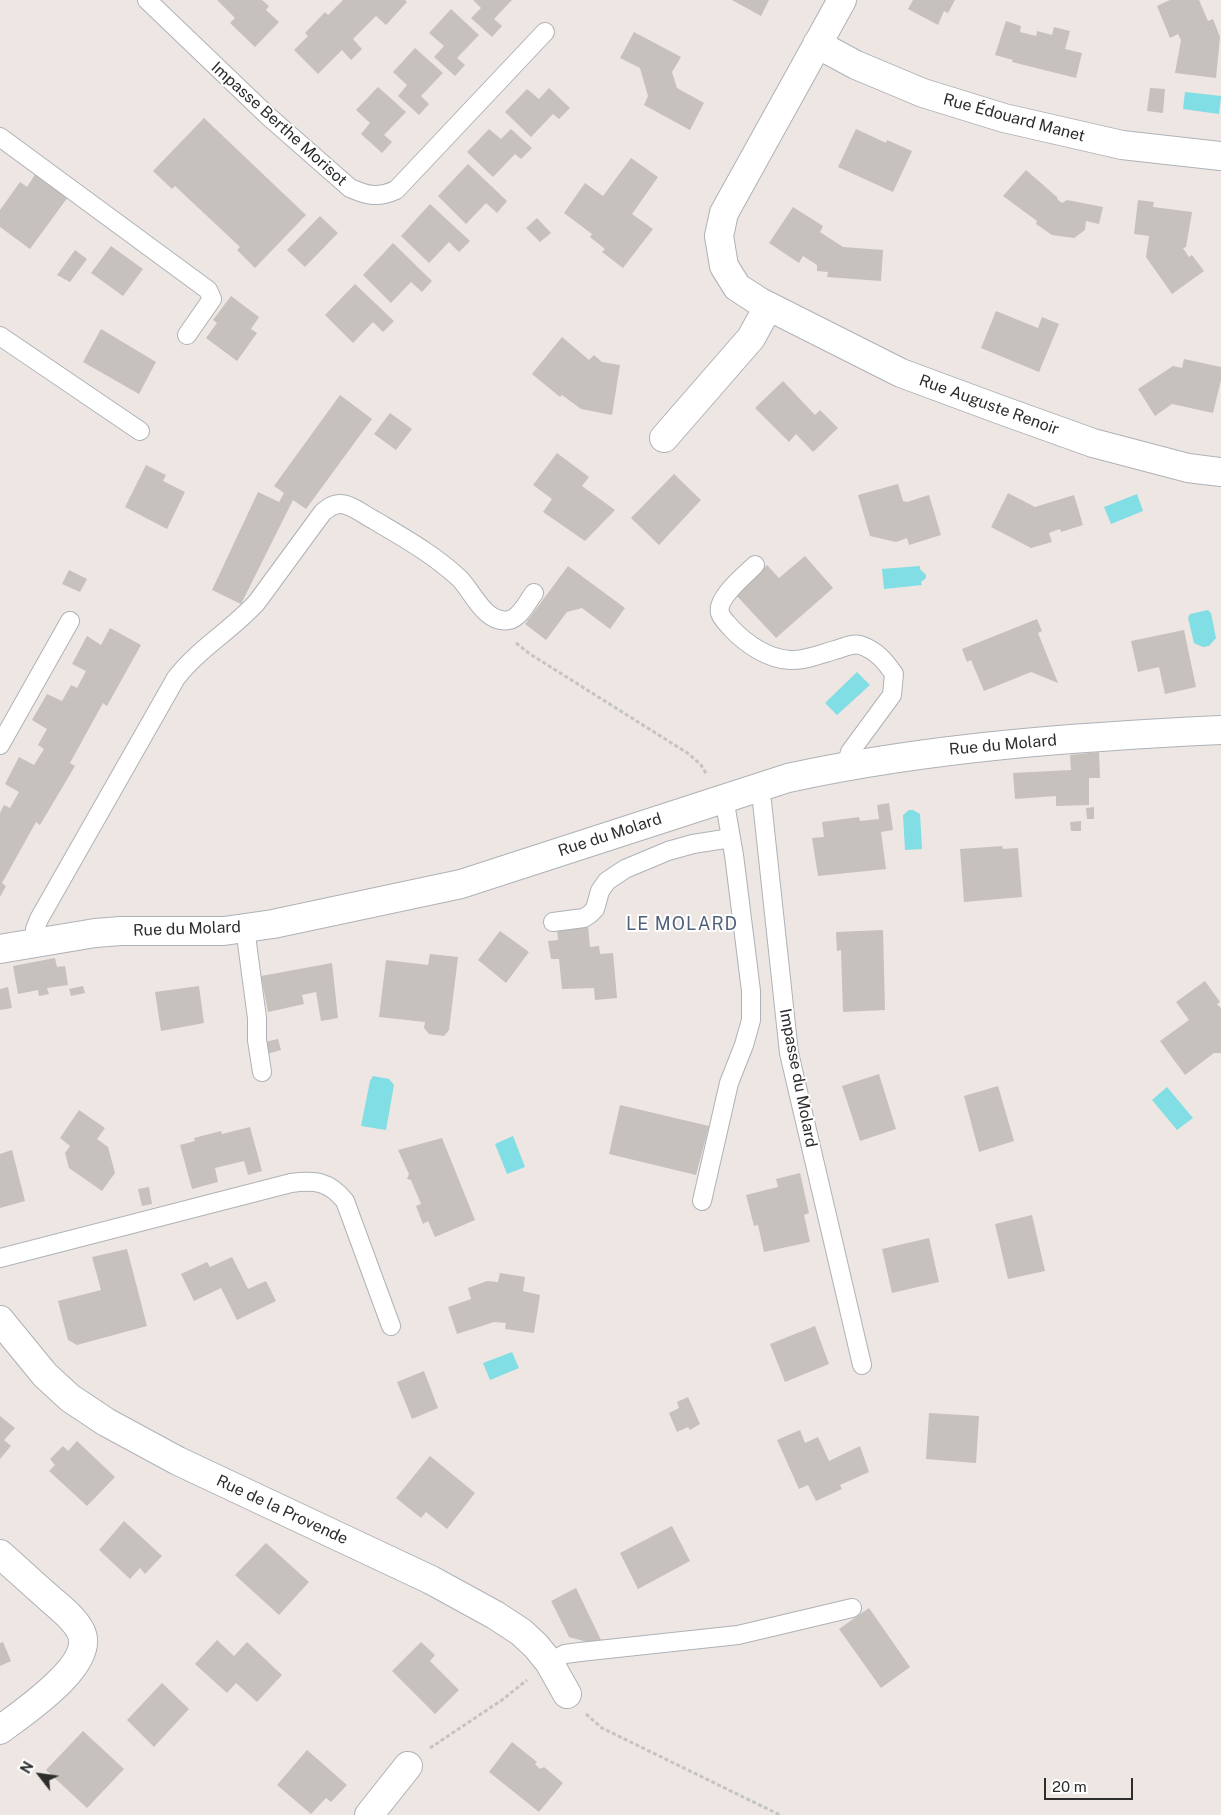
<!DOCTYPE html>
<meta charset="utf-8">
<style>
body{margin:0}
#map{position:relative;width:1221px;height:1815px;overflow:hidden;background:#ede6e2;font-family:"Public Sans",sans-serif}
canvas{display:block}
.north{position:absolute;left:15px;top:1750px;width:50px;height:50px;-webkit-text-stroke:4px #fff;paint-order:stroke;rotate:300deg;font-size:14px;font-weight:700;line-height:20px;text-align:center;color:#2d2d2d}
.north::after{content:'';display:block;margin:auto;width:18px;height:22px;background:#2d2d2d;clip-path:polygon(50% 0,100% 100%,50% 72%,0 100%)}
.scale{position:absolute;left:1044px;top:1778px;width:89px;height:22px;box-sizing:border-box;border:2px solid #2d2d2d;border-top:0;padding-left:6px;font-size:15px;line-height:18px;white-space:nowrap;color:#2d2d2d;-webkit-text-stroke:4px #fff;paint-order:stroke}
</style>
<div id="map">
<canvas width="1221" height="1815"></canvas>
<div class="north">N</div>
<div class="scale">20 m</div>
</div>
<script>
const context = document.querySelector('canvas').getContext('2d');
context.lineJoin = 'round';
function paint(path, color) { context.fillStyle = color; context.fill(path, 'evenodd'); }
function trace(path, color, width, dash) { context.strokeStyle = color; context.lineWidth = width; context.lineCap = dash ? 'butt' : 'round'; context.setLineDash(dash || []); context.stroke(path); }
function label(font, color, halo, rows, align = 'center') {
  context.font = font + ' "Public Sans",sans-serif'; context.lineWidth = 4; context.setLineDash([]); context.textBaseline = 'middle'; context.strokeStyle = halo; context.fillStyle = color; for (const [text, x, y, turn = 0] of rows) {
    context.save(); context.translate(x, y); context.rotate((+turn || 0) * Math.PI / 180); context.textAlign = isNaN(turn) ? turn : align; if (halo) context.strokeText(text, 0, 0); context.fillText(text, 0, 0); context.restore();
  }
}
paint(new Path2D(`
 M 1185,92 L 1221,96 L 1219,114 L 1183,109 Z
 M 1137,494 L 1143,511 L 1111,524 L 1104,507 Z
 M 920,566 L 920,569 L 926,575 L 926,578 L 921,582 L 922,585 L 884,589 L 882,569 Z
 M 1208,610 L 1211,613 L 1216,638 L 1209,646 L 1203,647 L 1194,643 L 1188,618 L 1190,614 Z
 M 857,672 L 870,685 L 837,715 L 825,703 Z
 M 909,810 L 913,810 L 920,814 L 922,849 L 905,850 L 903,815 Z
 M 373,1076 L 389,1079 L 394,1085 L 386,1130 L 361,1126 L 370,1081 Z
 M 1167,1087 L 1193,1118 L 1177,1130 L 1152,1100 Z
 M 513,1136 L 525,1167 L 507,1174 L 495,1144 Z
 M 512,1352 L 519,1368 L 490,1380 L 483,1363 Z`), '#80dee4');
paint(new Path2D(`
 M 217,0 L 262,0 L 269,6 L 266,10 L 279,22 L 255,47 L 230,23 L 235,18 Z
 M 343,0 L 405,0 L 407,2 L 386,25 L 376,16 L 353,39 L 362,49 L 351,60 L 342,50 L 318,74 L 294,50 L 308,36 L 305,33 L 325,12 L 328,15 Z
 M 473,0 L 512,0 L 494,19 L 502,26 L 492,37 L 471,18 L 481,8 Z
 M 732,0 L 769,0 L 761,16 Z
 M 913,0 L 955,0 L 948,13 L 944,11 L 938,25 L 908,9 Z
 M 1170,0 L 1199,0 L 1208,21 L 1213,19 L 1220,37 L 1216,78 L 1175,73 L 1181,40 L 1178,34 L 1170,38 L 1157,6 Z
 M 451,9 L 479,35 L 457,58 L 465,65 L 455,76 L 434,57 L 444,46 L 429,33 Z
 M 1006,21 L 1021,26 L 1020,32 L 1036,36 L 1037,31 L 1052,35 L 1054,27 L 1070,31 L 1065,49 L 1082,53 L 1076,78 L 1012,62 L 1013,60 L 995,55 Z
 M 634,32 L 681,57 L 672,72 L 677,88 L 704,103 L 690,130 L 644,105 L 648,96 L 640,68 L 620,58 Z
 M 415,48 L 443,73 L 421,96 L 429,104 L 419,115 L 398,96 L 407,85 L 393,72 Z
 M 378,87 L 406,112 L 384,135 L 392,142 L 382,153 L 361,134 L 370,123 L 356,110 Z
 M 549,88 L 570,108 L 559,119 L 553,114 L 531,137 L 505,112 L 527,89 L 539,99 Z
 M 1150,88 L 1165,89 L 1163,113 L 1147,111 Z
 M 204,118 L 306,215 L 255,268 L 237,250 L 240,247 L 175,186 L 172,189 L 153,171 Z
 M 489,129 L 501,139 L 511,129 L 532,148 L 521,159 L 515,154 L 493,177 L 467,152 Z
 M 856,129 L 886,143 L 887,140 L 912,151 L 893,192 L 838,167 Z
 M 631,158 L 658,177 L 632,214 L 653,229 L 623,268 L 602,252 L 605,249 L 590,237 L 592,234 L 564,213 L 585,183 L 603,196 Z
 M 468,164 L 507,201 L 497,213 L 486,203 L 466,224 L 438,196 Z
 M 1026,170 L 1058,198 L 1057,199 L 1062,203 L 1067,200 L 1103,207 L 1099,224 L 1086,221 L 1085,230 L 1074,238 L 1052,235 L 1036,224 L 1037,221 L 1003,196 Z
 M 36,173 L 68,197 L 30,249 L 0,227 L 0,210 L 20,182 L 27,187 Z
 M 1138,200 L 1154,202 L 1153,207 L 1192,212 L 1186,247 L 1183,248 L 1189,257 L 1192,255 L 1204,271 L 1172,294 L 1146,257 L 1149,236 L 1134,234 Z
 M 430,204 L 470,241 L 459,252 L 449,242 L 429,263 L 401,236 Z
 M 793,207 L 823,226 L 820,232 L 843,247 L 883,250 L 881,281 L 827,277 L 828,272 L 817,271 L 817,265 L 803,256 L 799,263 L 769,243 Z
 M 320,216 L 338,233 L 305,267 L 287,250 Z
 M 537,218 L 551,233 L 540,242 L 526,228 Z
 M 393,243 L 432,281 L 422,292 L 411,282 L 391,303 L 363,275 Z
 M 111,246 L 143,269 L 123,296 L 91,273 Z
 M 75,250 L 87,259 L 70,282 L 57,275 Z
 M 355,284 L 394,321 L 383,332 L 373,322 L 353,343 L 325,315 Z
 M 231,296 L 259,317 L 251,329 L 257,333 L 237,361 L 206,338 L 217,323 L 213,320 Z
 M 996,311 L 1038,328 L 1042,317 L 1059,324 L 1039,372 L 981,348 Z
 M 101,329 L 156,362 L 139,394 L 83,362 Z
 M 562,337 L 589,360 L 594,355 L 602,362 L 620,365 L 612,415 L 581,409 L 562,395 L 560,397 L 532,374 Z
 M 1184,359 L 1221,367 L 1221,380 L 1213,413 L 1172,404 L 1155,416 L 1138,389 L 1173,366 L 1182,368 Z
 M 783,381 L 815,415 L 820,410 L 838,428 L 813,452 L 796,434 L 789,442 L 755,408 Z
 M 340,395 L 372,419 L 306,509 L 293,500 L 241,604 L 212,590 L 258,492 L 279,502 L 284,493 L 274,486 Z
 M 390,413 L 412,429 L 396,450 L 374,434 Z
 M 557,453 L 589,477 L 582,486 L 615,510 L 585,541 L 543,512 L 552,499 L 533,485 Z
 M 146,465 L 166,475 L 163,481 L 185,492 L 167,529 L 125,507 Z
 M 674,474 L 701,500 L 659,545 L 631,518 Z
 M 898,484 L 903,501 L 907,502 L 929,495 L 941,535 L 909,545 L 907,538 L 896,542 L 870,536 L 858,495 Z
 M 1008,493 L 1035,507 L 1074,495 L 1083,525 L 1061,532 L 1060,529 L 1049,533 L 1052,542 L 1031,548 L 991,527 Z
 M 805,556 L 833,588 L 776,638 L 736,595 L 767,565 L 779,578 Z
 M 568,566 L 625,608 L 610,629 L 582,608 L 567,612 L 546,640 L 525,624 Z
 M 69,570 L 87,579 L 80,592 L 62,584 Z
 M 1037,619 L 1042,631 L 1038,633 L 1058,683 L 1031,672 L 984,691 L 971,660 L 967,662 L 962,649 Z
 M 110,628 L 141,645 L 107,706 L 103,703 L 70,763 L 75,766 L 40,825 L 36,822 L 2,883 L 6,886 L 0,897 L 0,813 L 4,805 L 10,808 L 19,792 L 5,784 L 19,757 L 34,765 L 44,749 L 38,745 L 47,729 L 32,720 L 47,694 L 62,701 L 71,685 L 77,688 L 86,671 L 72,664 L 87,636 L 101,645 Z
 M 1184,630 L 1196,687 L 1165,694 L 1159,667 L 1138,672 L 1131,641 Z
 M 1099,752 L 1100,778 L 1089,778 L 1089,805 L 1056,806 L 1056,796 L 1015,799 L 1013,773 L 1071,770 L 1070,755 Z
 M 889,803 L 893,830 L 881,832 L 886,869 L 818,876 L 812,838 L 824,837 L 822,822 L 859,817 L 860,821 L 879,819 L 877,805 Z
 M 1094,807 L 1094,819 L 1087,819 L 1086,808 Z
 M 1081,821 L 1081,831 L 1071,831 L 1070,822 Z
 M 1002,846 L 1003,849 L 1018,848 L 1022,897 L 964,902 L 960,849 Z
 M 588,926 L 590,947 L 599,946 L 600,954 L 613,953 L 617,998 L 595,1000 L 594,988 L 562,989 L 559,959 L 551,959 L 548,941 L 558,940 L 557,928 Z
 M 883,930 L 885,1010 L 843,1012 L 841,950 L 837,951 L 836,932 Z
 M 500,931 L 529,952 L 506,983 L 478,960 Z
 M 430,954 L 458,957 L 449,1030 L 444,1036 L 429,1034 L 424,1028 L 425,1022 L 379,1017 L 386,960 L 428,965 Z
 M 55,958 L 57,967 L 65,966 L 68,985 L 47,988 L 49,994 L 39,996 L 38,990 L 18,994 L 13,966 Z
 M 332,963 L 338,1018 L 321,1021 L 316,992 L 302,995 L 304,1004 L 268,1012 L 261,976 Z
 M 1205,981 L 1220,1002 L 1217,1004 L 1221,1008 L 1221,1053 L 1214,1053 L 1185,1075 L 1160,1041 L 1189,1020 L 1176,1002 Z
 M 83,986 L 85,993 L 71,996 L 69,989 Z
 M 199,986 L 204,1023 L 161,1031 L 155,992 Z
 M 8,987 L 12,1008 L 0,1010 L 0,989 Z
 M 278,1039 L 281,1050 L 267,1054 L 265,1042 Z
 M 879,1074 L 896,1129 L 860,1141 L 842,1086 Z
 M 998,1086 L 1014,1141 L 979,1152 L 964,1096 Z
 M 620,1105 L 709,1126 L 696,1175 L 609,1154 Z
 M 79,1110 L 105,1128 L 97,1139 L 108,1147 L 115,1173 L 102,1191 L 69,1168 L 65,1153 L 70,1146 L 60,1138 Z
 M 250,1127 L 262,1171 L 248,1175 L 244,1161 L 215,1168 L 218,1182 L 192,1189 L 180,1145 L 195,1141 L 194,1138 L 221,1131 L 222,1134 Z
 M 442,1138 L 475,1220 L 435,1237 L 428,1221 L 423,1224 L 416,1206 L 421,1204 L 411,1180 L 407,1179 L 409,1174 L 398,1150 Z
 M 12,1150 L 25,1201 L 0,1208 L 0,1154 Z
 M 800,1173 L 809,1213 L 804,1215 L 810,1242 L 764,1252 L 758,1225 L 754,1226 L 746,1195 L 778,1187 L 776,1179 Z
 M 149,1187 L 152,1204 L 142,1206 L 138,1189 Z
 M 1032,1215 L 1045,1271 L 1008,1279 L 995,1224 Z
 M 929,1238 L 939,1282 L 892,1293 L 882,1249 Z
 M 127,1249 L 147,1326 L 77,1345 L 68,1340 L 58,1301 L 101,1290 L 92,1257 Z
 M 232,1257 L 248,1289 L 266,1281 L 276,1301 L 237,1320 L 221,1288 L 194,1301 L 181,1274 L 207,1262 L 210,1267 Z
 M 500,1273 L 525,1277 L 523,1291 L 540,1295 L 534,1333 L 505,1329 L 506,1323 L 494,1322 L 457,1334 L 448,1307 L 471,1299 L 468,1288 L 487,1281 L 498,1282 Z
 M 815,1326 L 829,1364 L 785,1382 L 770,1344 Z
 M 424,1371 L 438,1408 L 412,1419 L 397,1382 Z
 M 688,1397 L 700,1424 L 690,1430 L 688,1427 L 677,1432 L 669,1413 L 679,1408 L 677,1402 Z
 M 929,1413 L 979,1416 L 976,1463 L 926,1459 Z
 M 0,1416 L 15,1428 L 4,1440 L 11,1446 L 0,1459 Z
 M 800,1430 L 805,1443 L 818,1437 L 829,1461 L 860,1446 L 869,1472 L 840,1485 L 842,1489 L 816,1501 L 808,1485 L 799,1489 L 777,1440 Z
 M 77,1441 L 115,1477 L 87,1506 L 49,1471 L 55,1465 L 50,1459 L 63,1446 L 68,1451 Z
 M 430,1456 L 475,1493 L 447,1529 L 426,1512 L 421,1518 L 396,1498 Z
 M 124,1521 L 162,1556 L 145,1574 L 140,1568 L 130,1579 L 99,1550 Z
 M 672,1526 L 690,1561 L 638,1589 L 620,1553 Z
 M 266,1543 L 309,1582 L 279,1615 L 235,1575 Z
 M 576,1588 L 601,1640 L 587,1642 L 569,1637 L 551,1601 Z
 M 869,1608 L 910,1667 L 881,1688 L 839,1629 Z
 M 217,1640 L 234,1656 L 247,1642 L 282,1675 L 257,1702 L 236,1683 L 227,1693 L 195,1664 Z
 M 3,1642 L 11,1661 L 0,1666 L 0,1643 Z
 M 421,1642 L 435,1655 L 430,1661 L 459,1690 L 435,1714 L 392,1671 Z
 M 162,1683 L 189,1709 L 154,1747 L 127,1720 Z
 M 83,1731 L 124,1769 L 87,1808 L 46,1770 Z
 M 512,1742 L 537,1762 L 535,1764 L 540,1769 L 544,1767 L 563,1783 L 539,1812 L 489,1772 Z
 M 307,1750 L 347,1785 L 331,1802 L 326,1798 L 311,1814 L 277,1785 Z`), '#c6c1bd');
const service = new Path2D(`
 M 147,0 L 268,116 L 350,188 C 368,196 378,198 396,190 L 545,32
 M 0,137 L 208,290 L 212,299 L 187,335
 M 0,336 L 140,431
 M 755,565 C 745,575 716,598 720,613 C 722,619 727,623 731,628 C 746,644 768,659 790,660 C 804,661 821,654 835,650 C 843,648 852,643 860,645 C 876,650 885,661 894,674 L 892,695 L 850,752 L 848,759 L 850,766
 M 0,745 L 70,621
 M 758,787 L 762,802 L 789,1053 L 862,1365
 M 553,922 L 584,918 L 590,914 L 595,909 L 600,891 L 607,881 L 625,869 L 668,851 L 693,844 L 731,838
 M 245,928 L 257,1018 L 257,1040 L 262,1072
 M 38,943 L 35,929 L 39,919 L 176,678 C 199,648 232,630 257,602 L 323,512 C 328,508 333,504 340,504 C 351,504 364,515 374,520 C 404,538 433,554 459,578 C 472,590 485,625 509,620 C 520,618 528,601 534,593
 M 702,1201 L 729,1083 L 744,1045 L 751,1020 L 751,991 L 734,855 L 724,798
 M 0,1258 L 291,1183 C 315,1180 329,1181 345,1201 L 391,1326
 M 549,1662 L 565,1654 L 580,1652 L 738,1635 L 852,1608`);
const minor = new Path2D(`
 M 842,0 L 724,213 L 719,236 L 724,266 L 737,287 L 760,302 L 901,373 L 1001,410 L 1093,443 L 1188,468 L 1221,472
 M 817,44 L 856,65 L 923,93 L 1004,118 L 1122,145 L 1221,156
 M 664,438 L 751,338 L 768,307
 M 0,949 L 95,933 L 121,931 L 224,931 L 273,924 L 461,884 L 788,778 C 930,747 1076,737 1221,730
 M 0,1320 L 45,1375 L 70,1398 L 106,1422 L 178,1461 L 431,1580 L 495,1615 L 521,1632 L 536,1646 L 549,1662 L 567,1694
 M 0,1554 C 16,1568 32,1583 48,1597 C 59,1607 73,1617 80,1630 C 99,1663 22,1713 0,1730
 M 369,1815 L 408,1766`);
trace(service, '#aeb2b8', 20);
trace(minor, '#aeb2b8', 30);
trace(new Path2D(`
 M 516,643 L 530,654 L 689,754 L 701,765 L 707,775
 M 586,1714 L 602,1728 L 780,1815
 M 430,1748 L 502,1700 L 527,1680`), '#c4c4c4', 3, [4, 2.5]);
trace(service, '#fff', 18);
trace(minor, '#fff', 28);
label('16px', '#2d2d2d', '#fff', [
 ["Rue Édouard Manet",1014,118,15],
 ["Impasse Berthe Morisot",279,124,42],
 ["Rue Auguste Renoir",989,405,20],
 ["Rue du Molard",1003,745,-5],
 ["Rue du Molard",610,835,-18],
 ["Rue du Molard",187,929,-2],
 ["Impasse du Molard",798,1078,79],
 ["Rue de la Provende",282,1510,25]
]);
context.letterSpacing = '1px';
label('18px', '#51617a', '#fff', [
 ["LE MOLARD",682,924]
]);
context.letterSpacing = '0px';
</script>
